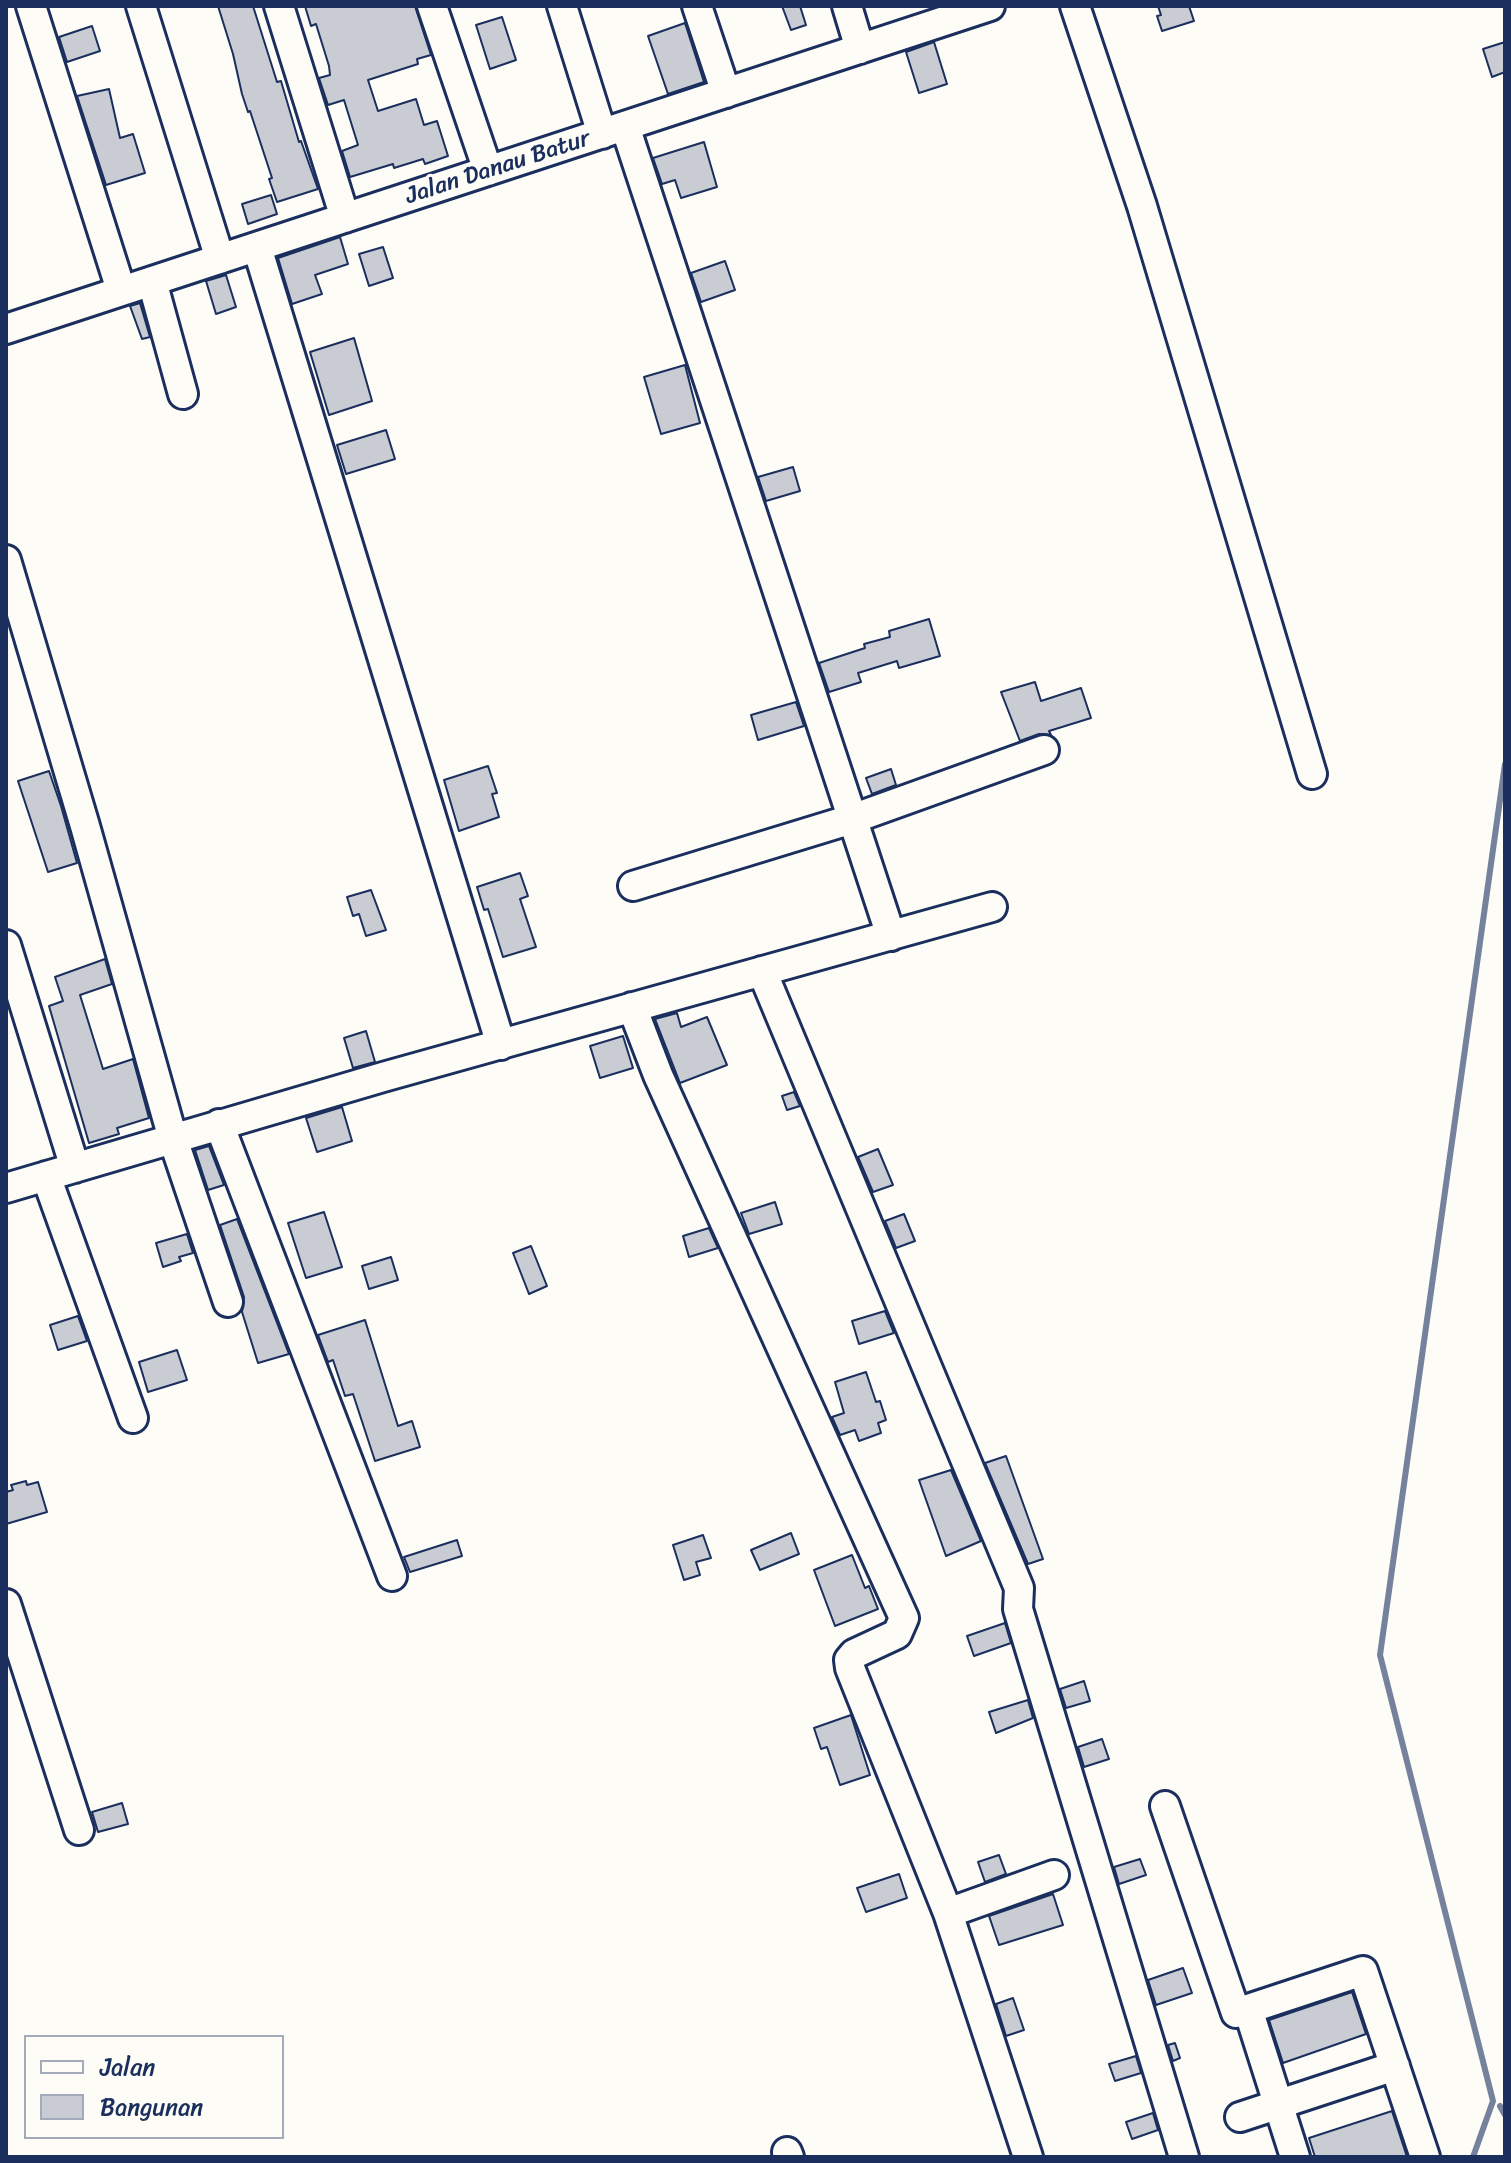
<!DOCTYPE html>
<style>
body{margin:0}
#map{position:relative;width:1511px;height:2163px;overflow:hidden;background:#fdfcf7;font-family:Sriracha,sans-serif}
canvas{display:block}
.frame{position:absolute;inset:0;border:8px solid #1b2f5e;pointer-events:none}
.legend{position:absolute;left:24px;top:2035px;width:260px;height:104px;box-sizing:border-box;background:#fdfcf7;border:2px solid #a3aaba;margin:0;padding:10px 14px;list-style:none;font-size:24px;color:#1b2f5e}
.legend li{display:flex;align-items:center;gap:16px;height:40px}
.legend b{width:40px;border:2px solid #a3aaba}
</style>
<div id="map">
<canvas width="1511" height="2163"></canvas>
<div class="frame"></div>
<ul class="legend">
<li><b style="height:10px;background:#fdfcf7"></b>Jalan</li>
<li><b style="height:22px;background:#c9ccd3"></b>Bangunan</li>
</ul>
</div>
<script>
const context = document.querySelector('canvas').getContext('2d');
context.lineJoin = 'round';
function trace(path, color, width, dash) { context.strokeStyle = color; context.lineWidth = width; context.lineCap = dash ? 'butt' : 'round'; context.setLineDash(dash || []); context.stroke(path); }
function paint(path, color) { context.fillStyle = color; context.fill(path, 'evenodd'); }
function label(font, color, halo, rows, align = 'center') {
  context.font = font + ' Sriracha,sans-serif'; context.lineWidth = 6; context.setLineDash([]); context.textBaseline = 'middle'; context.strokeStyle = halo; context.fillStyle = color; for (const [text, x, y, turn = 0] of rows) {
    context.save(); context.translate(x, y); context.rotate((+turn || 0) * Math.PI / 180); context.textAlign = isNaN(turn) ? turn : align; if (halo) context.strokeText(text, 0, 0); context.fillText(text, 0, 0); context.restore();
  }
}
trace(new Path2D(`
 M 1500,2106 L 1505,2115
 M 1473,2157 L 1493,2101 L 1380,1655 L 1505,764`), '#76819c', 6);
const building = new Path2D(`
 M 218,6 L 253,6 L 277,82 L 281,81 L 299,142 L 301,141 L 318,189 L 277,202 L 269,179 L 272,178 L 250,111 L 248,112 L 242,94 L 233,54 Z
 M 305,6 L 415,6 L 431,55 L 417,59 L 418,64 L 368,80 L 378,111 L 416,99 L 424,125 L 437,121 L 448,156 L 425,164 L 423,159 L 394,168 L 393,164 L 350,177 L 342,151 L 358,145 L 344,100 L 328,105 L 319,78 L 330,75 L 329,66 L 316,24 L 311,26 Z
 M 782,6 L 800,6 L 806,25 L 791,30 Z
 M 1158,6 L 1189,6 L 1194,21 L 1162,31 L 1157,16 L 1161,15 Z
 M 502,17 L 516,60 L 490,69 L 476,25 Z
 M 685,23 L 704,82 L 668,94 L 648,36 Z
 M 92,26 L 100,51 L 67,62 L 59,37 Z
 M 934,42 L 947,84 L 919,93 L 906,52 Z
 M 1505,42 L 1505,72 L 1492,77 L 1483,49 Z
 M 109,89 L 120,138 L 133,134 L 145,173 L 106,185 L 77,96 Z
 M 704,142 L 717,187 L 681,198 L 675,180 L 662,184 L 653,158 Z
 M 271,195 L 277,214 L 248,224 L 242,204 Z
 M 340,237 L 348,264 L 315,275 L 322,294 L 292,304 L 278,258 Z
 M 383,247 L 393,278 L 369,286 L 359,254 Z
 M 725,261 L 735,290 L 701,302 L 691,273 Z
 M 226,275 L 236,307 L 216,314 L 206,281 Z
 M 140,303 L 150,337 L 142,339 L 130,306 Z
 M 354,338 L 372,401 L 329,415 L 310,352 Z
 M 685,365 L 700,423 L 661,434 L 644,377 Z
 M 386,430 L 395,459 L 346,474 L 337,445 Z
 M 793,467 L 800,491 L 766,501 L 758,477 Z
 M 929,619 L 940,656 L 899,668 L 897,661 L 858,673 L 861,682 L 829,692 L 819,663 L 865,648 L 864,644 L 890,637 L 889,631 Z
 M 1035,682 L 1041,701 L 1081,688 L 1091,718 L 1049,731 L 1051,735 L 1039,734 L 1020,741 L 1001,692 Z
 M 796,702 L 804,726 L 758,740 L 751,715 Z
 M 488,766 L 497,793 L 492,794 L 499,817 L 459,831 L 444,780 Z
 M 891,769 L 896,785 L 872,794 L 866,778 Z
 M 49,771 L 61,806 L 77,863 L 48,872 L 18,781 Z
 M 520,873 L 528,896 L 520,899 L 536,947 L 503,957 L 488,909 L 484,910 L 477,887 Z
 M 371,890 L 386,930 L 366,936 L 359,914 L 353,916 L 347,897 Z
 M 105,959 L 112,984 L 80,995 L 103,1069 L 133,1059 L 149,1118 L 117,1128 L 119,1134 L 89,1143 L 49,1006 L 63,1001 L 55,977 Z
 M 677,1013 L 681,1027 L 707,1017 L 727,1065 L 680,1083 L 655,1019 Z
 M 366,1031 L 375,1062 L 353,1068 L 344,1038 Z
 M 623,1036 L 633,1068 L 600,1078 L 590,1046 Z
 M 794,1092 L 800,1106 L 787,1110 L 782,1096 Z
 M 342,1107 L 352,1141 L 317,1152 L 306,1118 Z
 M 209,1146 L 224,1185 L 208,1190 L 195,1150 Z
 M 878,1149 L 893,1185 L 873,1192 L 858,1157 Z
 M 775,1202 L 782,1224 L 749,1234 L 741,1213 Z
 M 324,1212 L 342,1267 L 306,1278 L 288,1223 Z
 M 904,1214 L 915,1241 L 896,1248 L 885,1221 Z
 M 237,1219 L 289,1354 L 258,1363 L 242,1312 L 244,1297 L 220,1225 Z
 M 709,1228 L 718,1248 L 689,1257 L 683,1236 Z
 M 187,1234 L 193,1253 L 179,1257 L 181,1261 L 163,1267 L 156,1243 Z
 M 531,1246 L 547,1286 L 529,1294 L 513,1253 Z
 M 391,1257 L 398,1280 L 369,1289 L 362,1266 Z
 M 885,1311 L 894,1333 L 859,1344 L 852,1321 Z
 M 78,1316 L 87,1341 L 58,1350 L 50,1325 Z
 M 365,1320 L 398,1426 L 412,1421 L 420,1447 L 375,1461 L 353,1394 L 345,1396 L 333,1360 L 328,1362 L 318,1335 Z
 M 177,1350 L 187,1380 L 148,1392 L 139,1362 Z
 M 866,1372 L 876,1402 L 880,1401 L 886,1420 L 878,1423 L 881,1433 L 859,1441 L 855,1430 L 840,1435 L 832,1417 L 844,1413 L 835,1382 Z
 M 1006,1456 L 1043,1559 L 1028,1564 L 985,1463 Z
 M 951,1470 L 981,1541 L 946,1556 L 919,1480 Z
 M 26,1481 L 27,1485 L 38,1482 L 47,1512 L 6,1524 L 6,1492 L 13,1490 L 11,1485 Z
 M 791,1533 L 799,1554 L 760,1570 L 751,1550 Z
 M 703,1535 L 711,1558 L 696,1562 L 700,1575 L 684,1580 L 673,1545 Z
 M 457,1540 L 462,1556 L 410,1572 L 404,1557 Z
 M 852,1555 L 865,1588 L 869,1586 L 878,1609 L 835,1626 L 814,1570 Z
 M 1005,1623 L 1011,1643 L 974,1656 L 967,1636 Z
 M 1084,1681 L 1090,1701 L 1066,1708 L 1060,1689 Z
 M 1028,1700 L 1033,1718 L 996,1733 L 989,1712 Z
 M 851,1715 L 870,1775 L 840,1785 L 827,1747 L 821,1749 L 814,1728 Z
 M 1102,1739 L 1109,1759 L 1084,1767 L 1078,1747 Z
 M 122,1803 L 128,1824 L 98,1832 L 92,1812 Z
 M 999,1855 L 1006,1874 L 985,1882 L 978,1862 Z
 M 1140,1859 L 1146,1875 L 1119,1884 L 1114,1867 Z
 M 899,1874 L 907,1898 L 866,1912 L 857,1888 Z
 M 1053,1894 L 1063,1925 L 999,1945 L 989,1916 Z
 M 1183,1968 L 1192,1993 L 1156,2005 L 1148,1980 Z
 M 1352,1992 L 1366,2034 L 1283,2063 L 1269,2020 Z
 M 1013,1998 L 1024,2030 L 1006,2036 L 996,2004 Z
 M 1175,2043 L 1180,2058 L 1173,2061 L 1168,2045 Z
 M 1136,2056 L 1141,2073 L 1115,2081 L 1109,2064 Z
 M 1392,2111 L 1407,2157 L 1315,2157 L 1309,2138 Z
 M 1153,2113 L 1158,2130 L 1132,2139 L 1126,2122 Z`);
paint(building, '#c9ccd3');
trace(building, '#1b2f5e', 2);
const minor = new Path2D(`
 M 31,6 L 121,290
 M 141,6 L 220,259
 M 279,6 L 345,218
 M 432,6 L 488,171
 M 562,6 L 602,134
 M 697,6 L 726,93
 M 847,6 L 860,49
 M 1075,6 L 1142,206 L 1312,774
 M 625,126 L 891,936
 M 257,247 L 501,1045
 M 152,281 L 183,394
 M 6,329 L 990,6
 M 6,560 L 85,826 L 173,1139 L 228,1302
 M 633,886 L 852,819 L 1044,750
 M 6,945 L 75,1168
 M 762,971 L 1019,1588 L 1018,1609 L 1184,2157
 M 632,1007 L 658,1075 L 904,1618 L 897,1634 L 854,1654 L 849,1660 L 850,1668 L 948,1913 L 1028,2157
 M 219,1124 L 392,1576
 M 46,1176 L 133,1418
 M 6,1188 L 383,1077 L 992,907
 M 6,1604 L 79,1830
 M 1165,1806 L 1236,2013 L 1363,1971 L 1425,2157
 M 948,1913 L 1054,1875
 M 1248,2009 L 1295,2157
 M 1240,2117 L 1395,2066
 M 787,2152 L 789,2157`);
trace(minor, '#1b2f5e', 34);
trace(minor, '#fdfcf7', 28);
label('24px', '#1b2f5e', '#fdfcf7', [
 ["Jalan Danau Batur",498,168,-18]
]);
</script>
